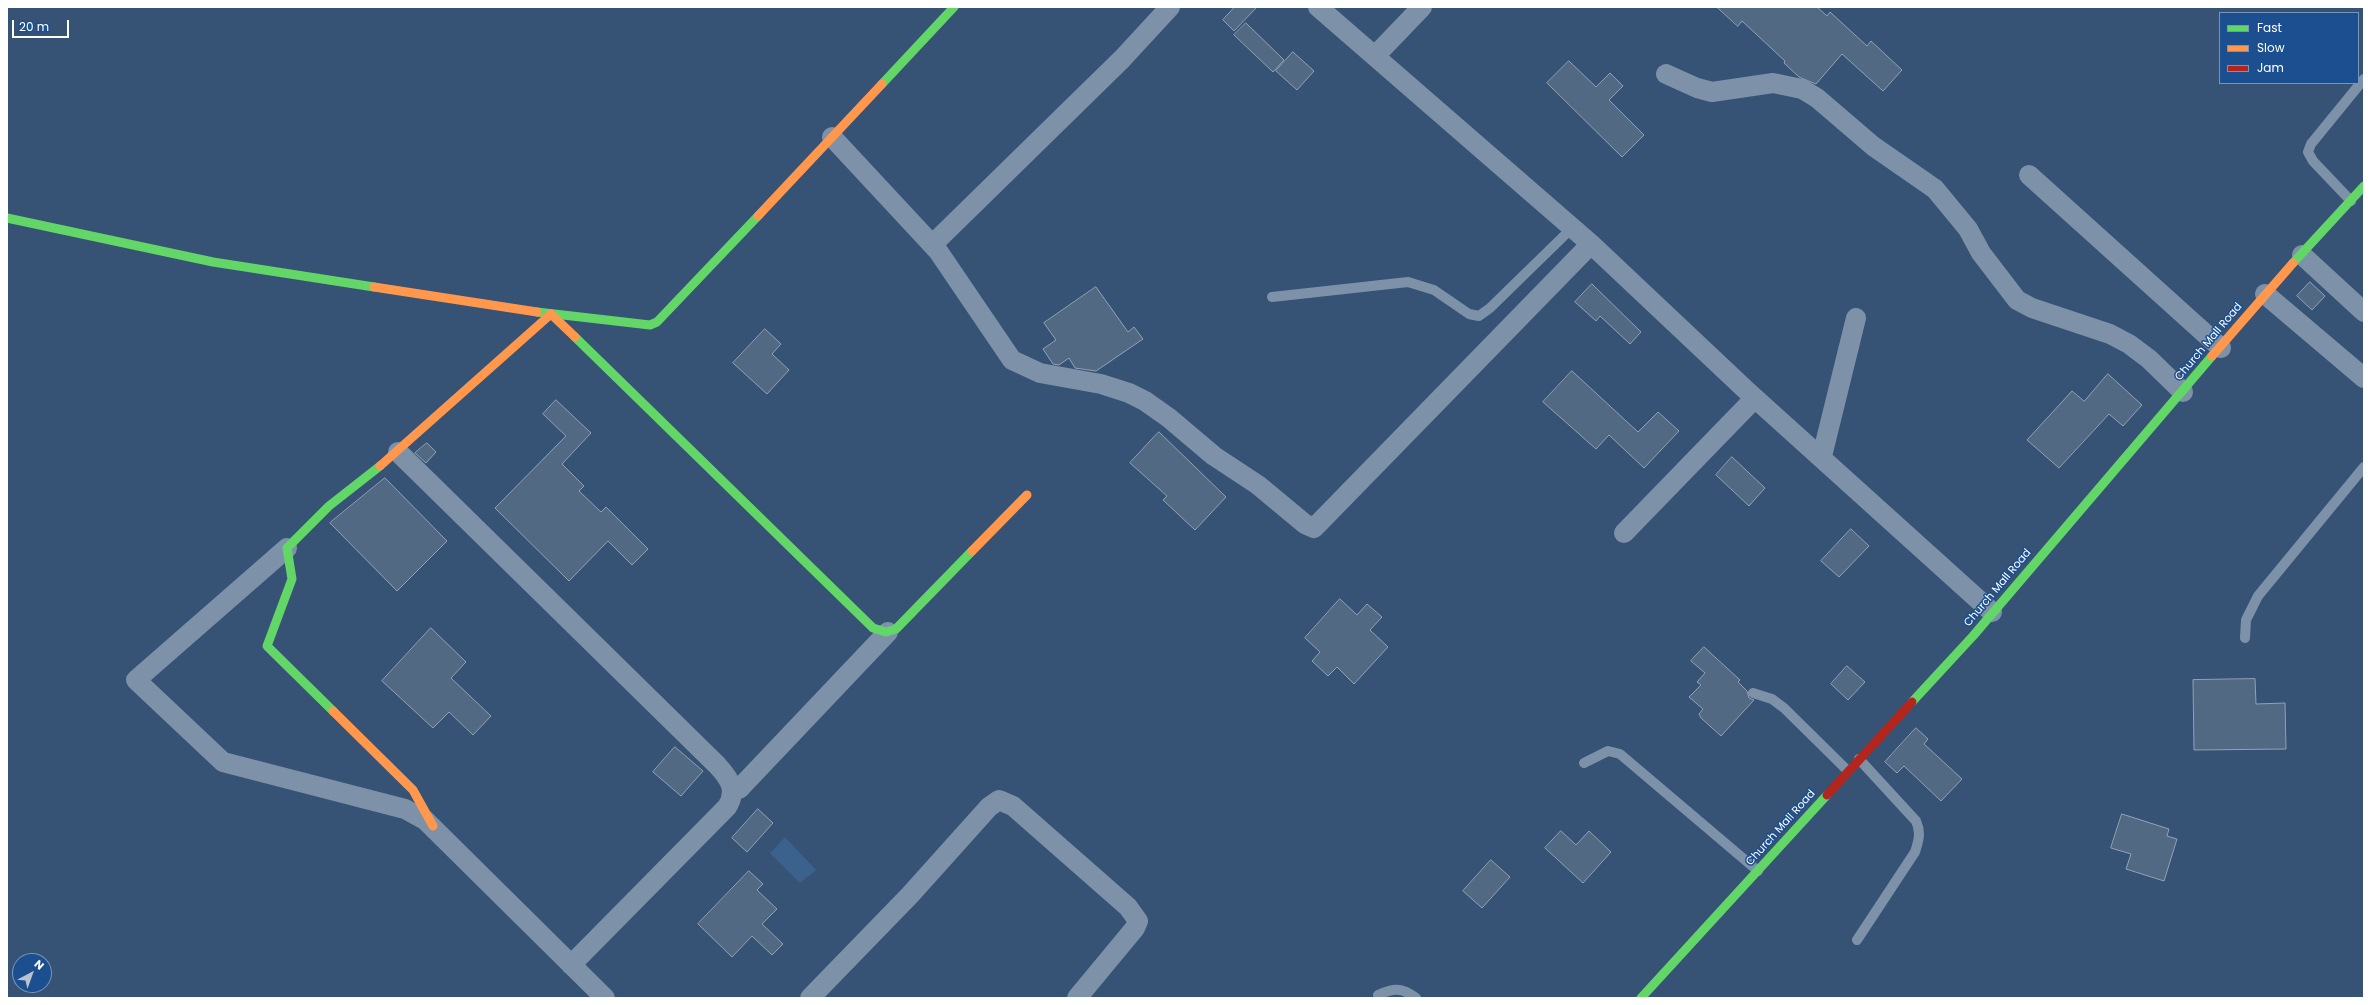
<!DOCTYPE html>
<style>
body{margin:0}
#map{position:relative;width:2371px;height:1005px;overflow:hidden;background:#365274;font-family:Poppins,sans-serif}
canvas{display:block}
.frame{position:absolute;inset:0;border:8px solid #fff;pointer-events:none}
.legend{position:absolute;left:2219px;top:12px;width:140px;height:72px;box-sizing:border-box;background:#1b4f8f;border:1px solid #7695bc;margin:0;padding:5px 7px;list-style:none;font-size:12px;color:#fff}
.legend li{display:flex;align-items:center;gap:8px;height:20px}
.legend b{width:20px;border:1px solid #7695bc}
.north{position:absolute;left:12px;top:953px;width:40px;height:40px;box-sizing:border-box;background:#1b4f8f;border:1px solid #7695bc;border-radius:50%;rotate:41deg;font-size:11px;font-weight:700;line-height:16px;text-align:center;color:#fff}
.north::after{content:'';display:block;margin:auto;width:14px;height:18px;background:#b9c2ce;clip-path:polygon(50% 0,100% 100%,50% 72%,0 100%)}
.scale{position:absolute;left:12px;top:20px;width:57px;height:18px;box-sizing:border-box;border:2px solid #fff;border-top:0;padding-left:5px;font-size:12px;line-height:14px;white-space:nowrap;color:#fff;-webkit-text-stroke:3px #1b4f8f;paint-order:stroke}
</style>
<div id="map">
<canvas width="2371" height="1005"></canvas>
<div class="frame"></div>
<ul class="legend">
<li><b style="height:5px;background:#63d668"></b>Fast</li>
<li><b style="height:5px;background:#ff974d"></b>Slow</li>
<li><b style="height:5px;background:#b3261e"></b>Jam</li>
</ul>
<div class="north">N</div>
<div class="scale">20 m</div>
</div>
<script>
const context = document.querySelector('canvas').getContext('2d');
context.lineJoin = 'round';
function paint(path, color) { context.fillStyle = color; context.fill(path, 'evenodd'); }
function trace(path, color, width, dash) { context.strokeStyle = color; context.lineWidth = width; context.lineCap = dash ? 'butt' : 'round'; context.setLineDash(dash || []); context.stroke(path); }
function label(font, color, halo, rows, align = 'center') {
  context.font = font + ' Poppins,sans-serif'; context.lineWidth = 3; context.setLineDash([]); context.textBaseline = 'middle'; context.strokeStyle = halo; context.fillStyle = color; for (const [text, x, y, turn = 0] of rows) {
    context.save(); context.translate(x, y); context.rotate((+turn || 0) * Math.PI / 180); context.textAlign = isNaN(turn) ? turn : align; if (halo) context.strokeText(text, 0, 0); context.fillText(text, 0, 0); context.restore();
  }
}
paint(new Path2D(`
 M 785,837 L 816,870 L 800,883 L 770,853 Z`), '#3b618d');
const building = new Path2D(`
 M 1235,7 L 1257,7 L 1234,31 L 1223,20 Z
 M 1717,7 L 1817,7 L 1827,16 L 1830,12 L 1867,46 L 1871,41 L 1902,70 L 1883,91 L 1842,54 L 1816,84 L 1799,77 L 1784,63 L 1785,61 L 1742,21 L 1738,26 Z
 M 1246,23 L 1284,60 L 1273,72 L 1234,35 Z
 M 1293,52 L 1314,71 L 1297,90 L 1276,71 Z
 M 1569,61 L 1596,87 L 1610,73 L 1623,86 L 1609,100 L 1644,135 L 1622,157 L 1547,83 Z
 M 2310,282 L 2325,296 L 2312,310 L 2297,296 Z
 M 1592,284 L 1641,332 L 1630,344 L 1600,316 L 1596,321 L 1575,302 Z
 M 1096,287 L 1128,332 L 1134,327 L 1143,339 L 1096,371 L 1075,368 L 1069,358 L 1059,365 L 1053,364 L 1043,349 L 1056,340 L 1044,323 Z
 M 765,329 L 781,344 L 772,354 L 789,370 L 767,394 L 733,363 Z
 M 1572,371 L 1638,432 L 1658,412 L 1679,431 L 1644,468 L 1609,435 L 1596,449 L 1543,402 Z
 M 2108,374 L 2142,405 L 2123,426 L 2109,414 L 2059,468 L 2027,440 L 2072,391 L 2084,401 Z
 M 556,400 L 591,433 L 562,464 L 584,486 L 579,491 L 601,512 L 606,507 L 648,549 L 632,565 L 608,541 L 569,581 L 495,508 L 566,436 L 543,414 Z
 M 1159,432 L 1226,497 L 1195,530 L 1163,500 L 1167,496 L 1130,463 Z
 M 427,443 L 436,452 L 426,463 L 415,453 Z
 M 1732,457 L 1765,488 L 1749,506 L 1716,475 Z
 M 385,478 L 447,541 L 397,591 L 330,523 Z
 M 1851,529 L 1869,546 L 1839,577 L 1821,561 Z
 M 1340,599 L 1357,615 L 1367,604 L 1382,617 L 1370,630 L 1388,647 L 1354,684 L 1337,667 L 1328,676 L 1312,661 L 1320,652 L 1305,638 Z
 M 431,628 L 466,662 L 451,678 L 491,716 L 473,735 L 449,712 L 433,728 L 382,681 Z
 M 1704,647 L 1740,680 L 1738,682 L 1747,691 L 1749,698 L 1754,700 L 1721,736 L 1701,718 L 1699,714 L 1703,709 L 1689,697 L 1701,685 L 1697,682 L 1705,673 L 1691,661 Z
 M 1847,666 L 1865,682 L 1848,700 L 1831,684 Z
 M 2255,679 L 2256,704 L 2285,703 L 2286,749 L 2194,750 L 2193,680 Z
 M 1916,728 L 1928,739 L 1924,744 L 1962,779 L 1941,801 L 1904,766 L 1897,773 L 1885,762 Z
 M 675,747 L 703,771 L 681,796 L 653,772 Z
 M 758,809 L 773,823 L 747,852 L 732,838 Z
 M 2122,814 L 2169,829 L 2167,836 L 2177,839 L 2164,881 L 2126,869 L 2131,854 L 2111,848 Z
 M 1561,831 L 1576,845 L 1589,831 L 1611,852 L 1583,883 L 1545,848 Z
 M 1491,860 L 1510,877 L 1482,908 L 1463,891 Z
 M 749,871 L 763,884 L 757,890 L 777,909 L 762,924 L 783,944 L 772,955 L 752,936 L 732,957 L 698,924 Z`);
paint(building, '#526984');
trace(building, '#92a2b6', 1);
trace(new Path2D(`
 M 2351,201 L 2313,161 L 2308,152 L 2311,144 L 2364,79
 M 1272,297 L 1408,282 L 1434,290 L 1469,314 L 1479,316 L 1490,308 L 1572,228
 M 2245,638 L 2246,620 L 2258,596 L 2364,467
 M 1753,693 L 1772,699 L 1784,708 L 1848,771
 M 1584,763 L 1608,751 L 1620,754 L 1758,871
 M 1857,940 L 1915,852 C 1919,840 1921,832 1916,821 L 1859,759
 M 1378,995 C 1393,988 1402,987 1416,998`), '#7d92a8', 10);
trace(new Path2D(`
 M 1318,7 L 1591,244 L 1747,391 L 1992,612
 M 1375,56 L 1422,7
 M 1666,74 L 1697,88 L 1712,92 L 1773,83 L 1802,89 L 1817,98 L 1873,146 L 1935,189 L 1968,229 L 1981,253 L 2017,300 L 2032,308 L 2110,334 L 2129,344 L 2149,359 L 2183,392
 M 832,137 L 938,251 L 1012,360 L 1040,373 L 1101,384 L 1129,393 L 1145,401 L 1169,418 L 1214,456 L 1258,485 L 1305,524 L 1314,528 L 1591,244
 M 2029,175 L 2221,348
 M 933,244 L 1122,59 L 1170,7
 M 2302,255 L 2364,312
 M 2265,294 L 2364,378
 M 398,452 L 717,765 C 729,778 738,790 727,807 L 571,965
 M 1822,456 L 1856,318
 M 1624,533 L 1755,398
 M 287,548 L 136,680 L 223,762 L 405,809 L 425,820 L 605,998
 M 739,789 L 888,632
 M 810,998 L 910,895 L 989,807 L 999,800 L 1013,806 L 1128,907 L 1138,921 L 1135,928 L 1077,998`), '#7d92a8', 20);
trace(new Path2D(`
 M 882,84 L 954,7
 M 7,218 L 213,262 L 374,287
 M 2293,263 L 2364,186
 M 537,312 L 650,325 L 657,322 L 758,216
 M 575,337 L 873,628 L 886,632 L 896,629 L 972,551
 M 1912,702 L 1973,636 L 2212,356
 M 333,711 L 267,646 L 292,579 L 287,548 L 329,506 L 380,466
 M 1641,998 L 1827,795`), '#63d668', 9);
trace(new Path2D(`
 M 758,216 L 882,84
 M 374,287 L 537,312
 M 2212,356 L 2293,263
 M 380,466 L 551,314 L 575,337
 M 972,551 L 1027,495
 M 333,711 L 413,790 L 433,826`), '#ff974d', 9);
trace(new Path2D(`
 M 1827,795 L 1912,702`), '#b3261e', 9);
label('11px', '#fff', '#1b4f8f', [
 ["Church Mall Road",2209,342,-50],
 ["Church Mall Road",1998,588,-50],
 ["Church Mall Road",1781,828,-48]
]);
</script>
